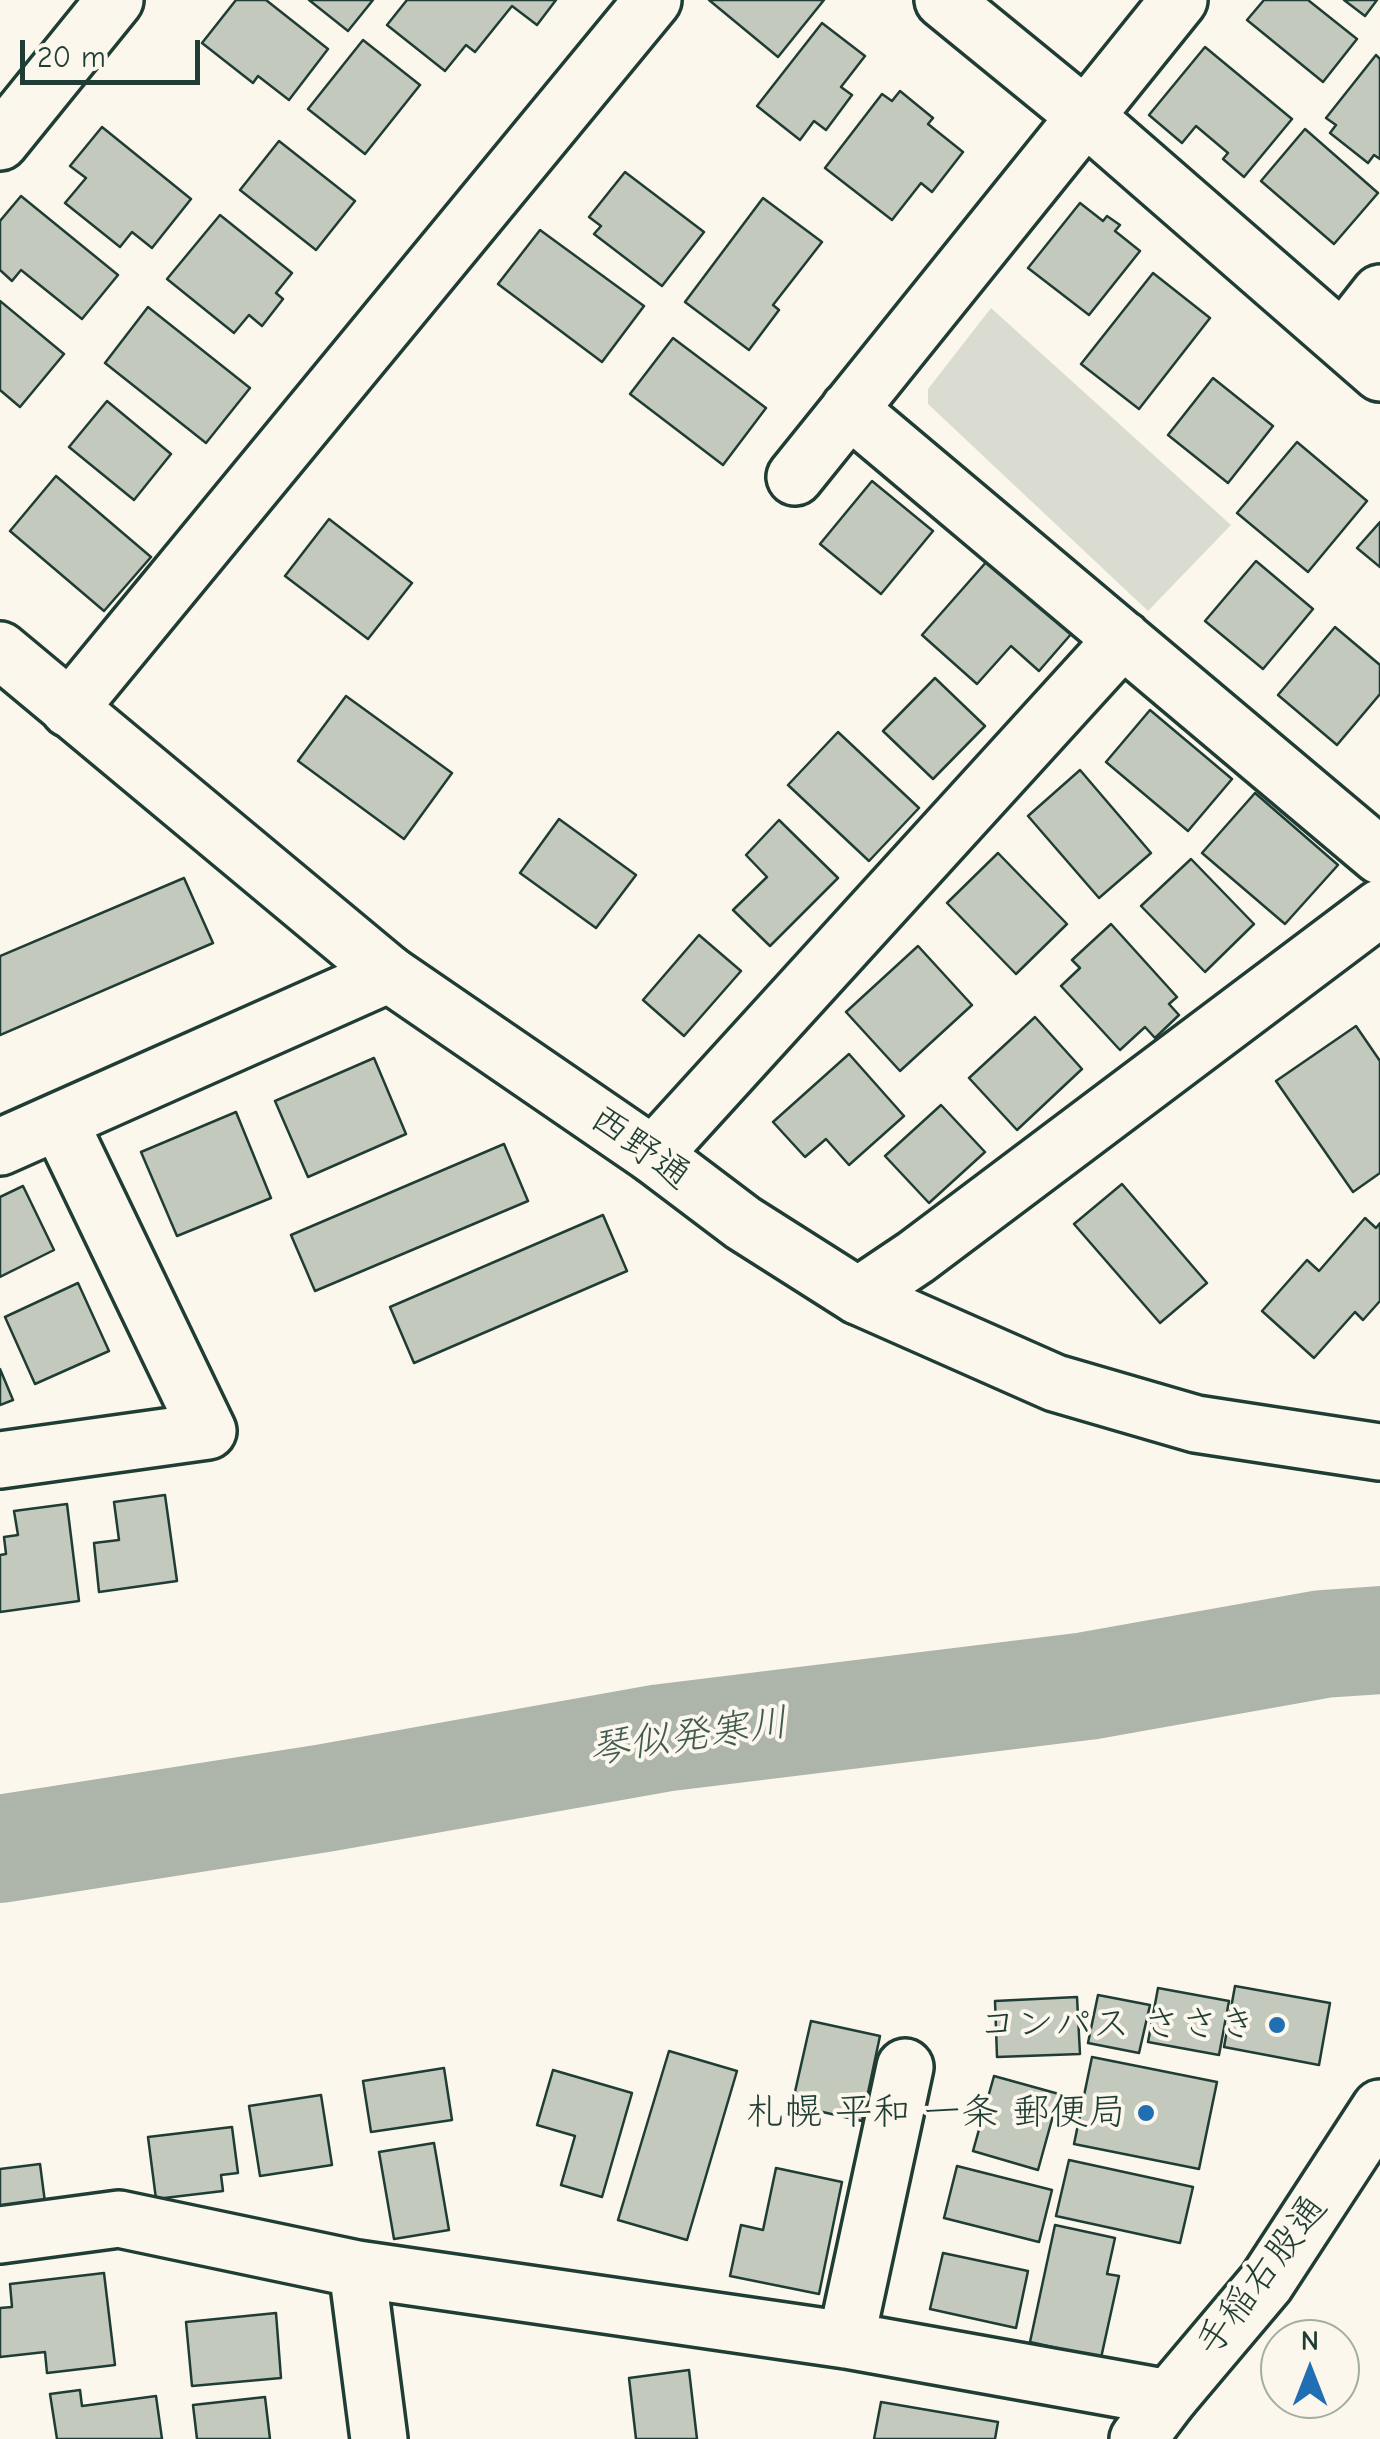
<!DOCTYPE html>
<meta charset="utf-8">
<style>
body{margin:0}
#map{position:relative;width:1380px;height:2439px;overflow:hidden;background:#fbf7ec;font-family:"Comic Neue",sans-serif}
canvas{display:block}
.north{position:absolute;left:1260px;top:2319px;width:100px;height:100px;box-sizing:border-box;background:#fbf7ec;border:2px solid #a3ada2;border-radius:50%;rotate:0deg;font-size:28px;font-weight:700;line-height:40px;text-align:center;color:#1f3d34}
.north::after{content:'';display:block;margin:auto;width:35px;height:45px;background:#1f6fb2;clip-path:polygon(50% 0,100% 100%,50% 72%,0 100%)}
.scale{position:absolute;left:20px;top:40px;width:180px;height:45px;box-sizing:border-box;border:5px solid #1f3d34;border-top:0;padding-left:12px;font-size:30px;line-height:35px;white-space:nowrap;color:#1f3d34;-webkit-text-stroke:8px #fbf7ec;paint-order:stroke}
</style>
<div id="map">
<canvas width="1380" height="2439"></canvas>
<div class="north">N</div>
<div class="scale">20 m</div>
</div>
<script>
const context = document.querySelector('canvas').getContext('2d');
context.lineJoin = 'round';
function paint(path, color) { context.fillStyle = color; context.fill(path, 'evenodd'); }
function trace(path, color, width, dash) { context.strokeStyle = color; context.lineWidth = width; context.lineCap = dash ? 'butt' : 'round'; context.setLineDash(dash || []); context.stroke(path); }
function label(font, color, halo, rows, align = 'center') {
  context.font = font + ' "Comic Neue","Klee One",sans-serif'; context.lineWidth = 8; context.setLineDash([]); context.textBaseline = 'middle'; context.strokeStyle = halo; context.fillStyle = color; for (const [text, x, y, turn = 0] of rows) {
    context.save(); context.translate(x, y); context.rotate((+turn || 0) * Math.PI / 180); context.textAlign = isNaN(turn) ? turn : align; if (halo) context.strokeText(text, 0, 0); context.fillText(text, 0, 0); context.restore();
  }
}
paint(new Path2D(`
 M 991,308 L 1231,525 L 1148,611 L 928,404 L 928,389 Z`), '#dbdcd1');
trace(new Path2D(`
 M 0,1849 L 325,1798 L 662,1738 L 1087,1686 L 1323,1644 L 1380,1640`), '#adb4aa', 108);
const building = new Path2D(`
 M 236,0 L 266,0 L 328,49 L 289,100 L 258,76 L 253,83 L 202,43 Z
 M 309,0 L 373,0 L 348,31 Z
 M 407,0 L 556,0 L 537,25 L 512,6 L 475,52 L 466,45 L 445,71 L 387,25 Z
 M 709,0 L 824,0 L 778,57 Z
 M 1264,0 L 1308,0 L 1357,39 L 1323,82 L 1247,20 Z
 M 1344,0 L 1377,0 L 1365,16 Z
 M 822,23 L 865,56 L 841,87 L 852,95 L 826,130 L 814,121 L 800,140 L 757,106 Z
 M 363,40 L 420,85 L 365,154 L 308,109 Z
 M 1205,47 L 1292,119 L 1244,177 L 1223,159 L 1228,153 L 1196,126 L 1182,143 L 1149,115 Z
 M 1376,55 L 1380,59 L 1380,159 L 1374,155 L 1368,163 L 1330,133 L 1336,125 L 1326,118 Z
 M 900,91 L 933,118 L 928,124 L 963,152 L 932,192 L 921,183 L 892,220 L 825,168 L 882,94 L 892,101 Z
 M 102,127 L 191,199 L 152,248 L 132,232 L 120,247 L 65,203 L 86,178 L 70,166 Z
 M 1305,129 L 1378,193 L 1334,244 L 1261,181 Z
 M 279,141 L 355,201 L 316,250 L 240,190 Z
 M 625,172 L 704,232 L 662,286 L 594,234 L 601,226 L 589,217 Z
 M 21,196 L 118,275 L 82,319 L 21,270 L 12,281 L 0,270 L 0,221 Z
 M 763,198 L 822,242 L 773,305 L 779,310 L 749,350 L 685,302 Z
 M 1080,203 L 1103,221 L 1107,216 L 1120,225 L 1115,231 L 1140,251 L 1089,315 L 1028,268 Z
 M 220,215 L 292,273 L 276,293 L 283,299 L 262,326 L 249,315 L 234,333 L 167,279 Z
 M 540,230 L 644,306 L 602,362 L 498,284 Z
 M 1153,273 L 1210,318 L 1139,409 L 1081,364 Z
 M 0,301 L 64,354 L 20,407 L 0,390 Z
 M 148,307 L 250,388 L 206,443 L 105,363 Z
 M 673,338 L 766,408 L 723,465 L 630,394 Z
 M 1213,378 L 1273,426 L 1228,483 L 1168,435 Z
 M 107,401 L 171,454 L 134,500 L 69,447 Z
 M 1297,442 L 1367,501 L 1308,572 L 1237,513 Z
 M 56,476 L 151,557 L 104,611 L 10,531 Z
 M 872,481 L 933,531 L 881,594 L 820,544 Z
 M 329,519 L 412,583 L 368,639 L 285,576 Z
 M 1380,522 L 1380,567 L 1357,548 Z
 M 988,560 L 1072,633 L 1039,671 L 1011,646 L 977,684 L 922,635 Z
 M 1256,561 L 1313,609 L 1263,669 L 1205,621 Z
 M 1335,627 L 1380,665 L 1380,694 L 1337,745 L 1278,695 Z
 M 935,678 L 985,726 L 933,779 L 883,731 Z
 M 346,696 L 452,773 L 404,839 L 298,761 Z
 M 1150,710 L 1232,779 L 1188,831 L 1106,762 Z
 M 838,732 L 919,808 L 869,861 L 788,785 Z
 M 1080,770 L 1151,853 L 1099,898 L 1028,816 Z
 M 1255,793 L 1338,865 L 1285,924 L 1202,853 Z
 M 559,819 L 636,875 L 596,928 L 520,873 Z
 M 779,820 L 838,878 L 770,946 L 733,910 L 767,877 L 746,855 Z
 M 998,853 L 1067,924 L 1016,974 L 947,903 Z
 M 1191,859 L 1254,924 L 1205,972 L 1141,906 Z
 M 184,878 L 213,943 L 0,1035 L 0,956 Z
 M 1111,924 L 1177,997 L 1169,1004 L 1179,1015 L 1155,1038 L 1145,1027 L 1120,1050 L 1061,986 L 1080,968 L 1072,960 Z
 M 699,935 L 741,971 L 684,1036 L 643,1000 Z
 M 918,946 L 972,1005 L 900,1071 L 846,1012 Z
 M 1035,1017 L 1082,1069 L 1017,1130 L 969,1078 Z
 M 1356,1026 L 1380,1061 L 1380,1173 L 1353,1192 L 1276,1081 Z
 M 849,1054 L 904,1116 L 849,1165 L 826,1139 L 805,1157 L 773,1122 Z
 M 374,1058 L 406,1134 L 308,1177 L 275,1101 Z
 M 941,1105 L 985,1152 L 929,1203 L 885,1156 Z
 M 236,1112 L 271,1198 L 177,1236 L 141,1152 Z
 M 504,1144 L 528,1201 L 315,1291 L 291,1235 Z
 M 1122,1184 L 1207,1283 L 1160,1323 L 1074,1224 Z
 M 23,1186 L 54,1250 L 0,1277 L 0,1197 Z
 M 603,1215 L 627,1271 L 414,1363 L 390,1307 Z
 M 1365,1218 L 1376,1228 L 1380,1223 L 1380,1301 L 1363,1320 L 1355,1312 L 1314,1358 L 1262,1311 L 1307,1260 L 1319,1271 Z
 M 78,1283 L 109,1351 L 35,1384 L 5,1317 Z
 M 0,1369 L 13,1400 L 0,1405 Z
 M 165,1495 L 177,1581 L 99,1592 L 94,1543 L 119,1540 L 114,1502 Z
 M 67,1504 L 79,1601 L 0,1612 L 0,1555 L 6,1554 L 4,1537 L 18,1535 L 14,1511 Z
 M 1235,1986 L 1330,2003 L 1319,2065 L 1224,2047 Z
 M 1158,1988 L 1229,2001 L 1219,2055 L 1148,2042 Z
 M 1098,1995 L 1150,2005 L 1139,2053 L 1088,2043 Z
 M 1077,1997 L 1080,2054 L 997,2057 L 995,2001 Z
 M 811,2021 L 880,2036 L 862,2121 L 792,2105 Z
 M 669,2051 L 737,2071 L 687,2240 L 618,2220 Z
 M 1092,2057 L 1217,2082 L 1199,2169 L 1074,2144 Z
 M 444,2068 L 452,2120 L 371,2132 L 363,2081 Z
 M 553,2070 L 632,2093 L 602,2197 L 561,2185 L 575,2136 L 537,2125 Z
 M 994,2076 L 1059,2094 L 1038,2170 L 973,2151 Z
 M 321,2095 L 332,2165 L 260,2176 L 249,2106 Z
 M 232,2127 L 238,2173 L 221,2175 L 223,2191 L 156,2199 L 148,2137 Z
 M 434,2143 L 449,2230 L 394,2239 L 379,2152 Z
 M 1069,2160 L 1193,2187 L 1180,2243 L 1056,2216 Z
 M 40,2164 L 46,2210 L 0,2216 L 0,2169 Z
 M 957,2166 L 1052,2190 L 1039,2242 L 944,2218 Z
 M 776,2168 L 842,2182 L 819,2294 L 730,2276 L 741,2225 L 763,2230 Z
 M 1055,2225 L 1115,2238 L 1107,2274 L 1119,2276 L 1101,2358 L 1030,2342 Z
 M 943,2253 L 1028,2271 L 1016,2328 L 930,2309 Z
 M 104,2273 L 115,2365 L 47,2373 L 45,2352 L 0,2357 L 0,2308 L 12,2307 L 10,2284 Z
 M 276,2313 L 281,2378 L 192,2386 L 186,2322 Z
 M 689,2370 L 697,2439 L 636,2439 L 629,2378 Z
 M 80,2390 L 82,2406 L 156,2396 L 162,2439 L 57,2439 L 50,2394 Z
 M 265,2397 L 270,2439 L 197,2439 L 193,2405 Z
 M 881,2402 L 998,2422 L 995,2439 L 874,2439 Z`);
paint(building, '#c4c9be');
trace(building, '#1f3d34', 2.5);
const minor = new Path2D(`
 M 943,0 L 1085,116 L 1380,373
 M 0,142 L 115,0
 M 1343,340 L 1380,293
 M 849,409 L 1380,856
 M 795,477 L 1179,0
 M 69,709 L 653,0
 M 0,1147 L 389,974
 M 653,1155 L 1123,639
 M 858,1296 L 916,1257 L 1380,908
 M 0,1460 L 208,1431 L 59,1121
 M 0,2235 L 119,2219 L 357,2269 L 846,2340 L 1169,2398
 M 357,2269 L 379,2439
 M 846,2340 L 905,2067`);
const tertiary = new Path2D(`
 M 0,650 L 389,974 L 653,1155 L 743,1223 L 858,1296 L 1055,1383 L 1196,1424 L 1380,1452
 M 1138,2439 L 1169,2398 L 1266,2283 L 1380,2108`);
trace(minor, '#1f3d34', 62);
trace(tertiary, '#1f3d34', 62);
trace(minor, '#fbf7ec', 55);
trace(tertiary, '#fbf7ec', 55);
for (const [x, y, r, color] of [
 [1277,2025,10,"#1f6fb2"],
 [1146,2113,10,"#1f6fb2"]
]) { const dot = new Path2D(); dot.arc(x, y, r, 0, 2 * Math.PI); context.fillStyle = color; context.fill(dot); trace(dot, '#fbf7ec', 4); }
label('38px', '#1f3d34', '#fbf7ec', [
 ["西野通",640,1148,36],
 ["手稲右股通",1262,2276,-53]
]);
label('38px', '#1f3d34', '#fbf7ec', [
 ["コンパス ささき",1257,2025],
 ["札幌 平和 一条 郵便局",1126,2113]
], 'right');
label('italic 40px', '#425b52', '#fbf7ec', [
 ["琴似発寒川",689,1737,-8]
]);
</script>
